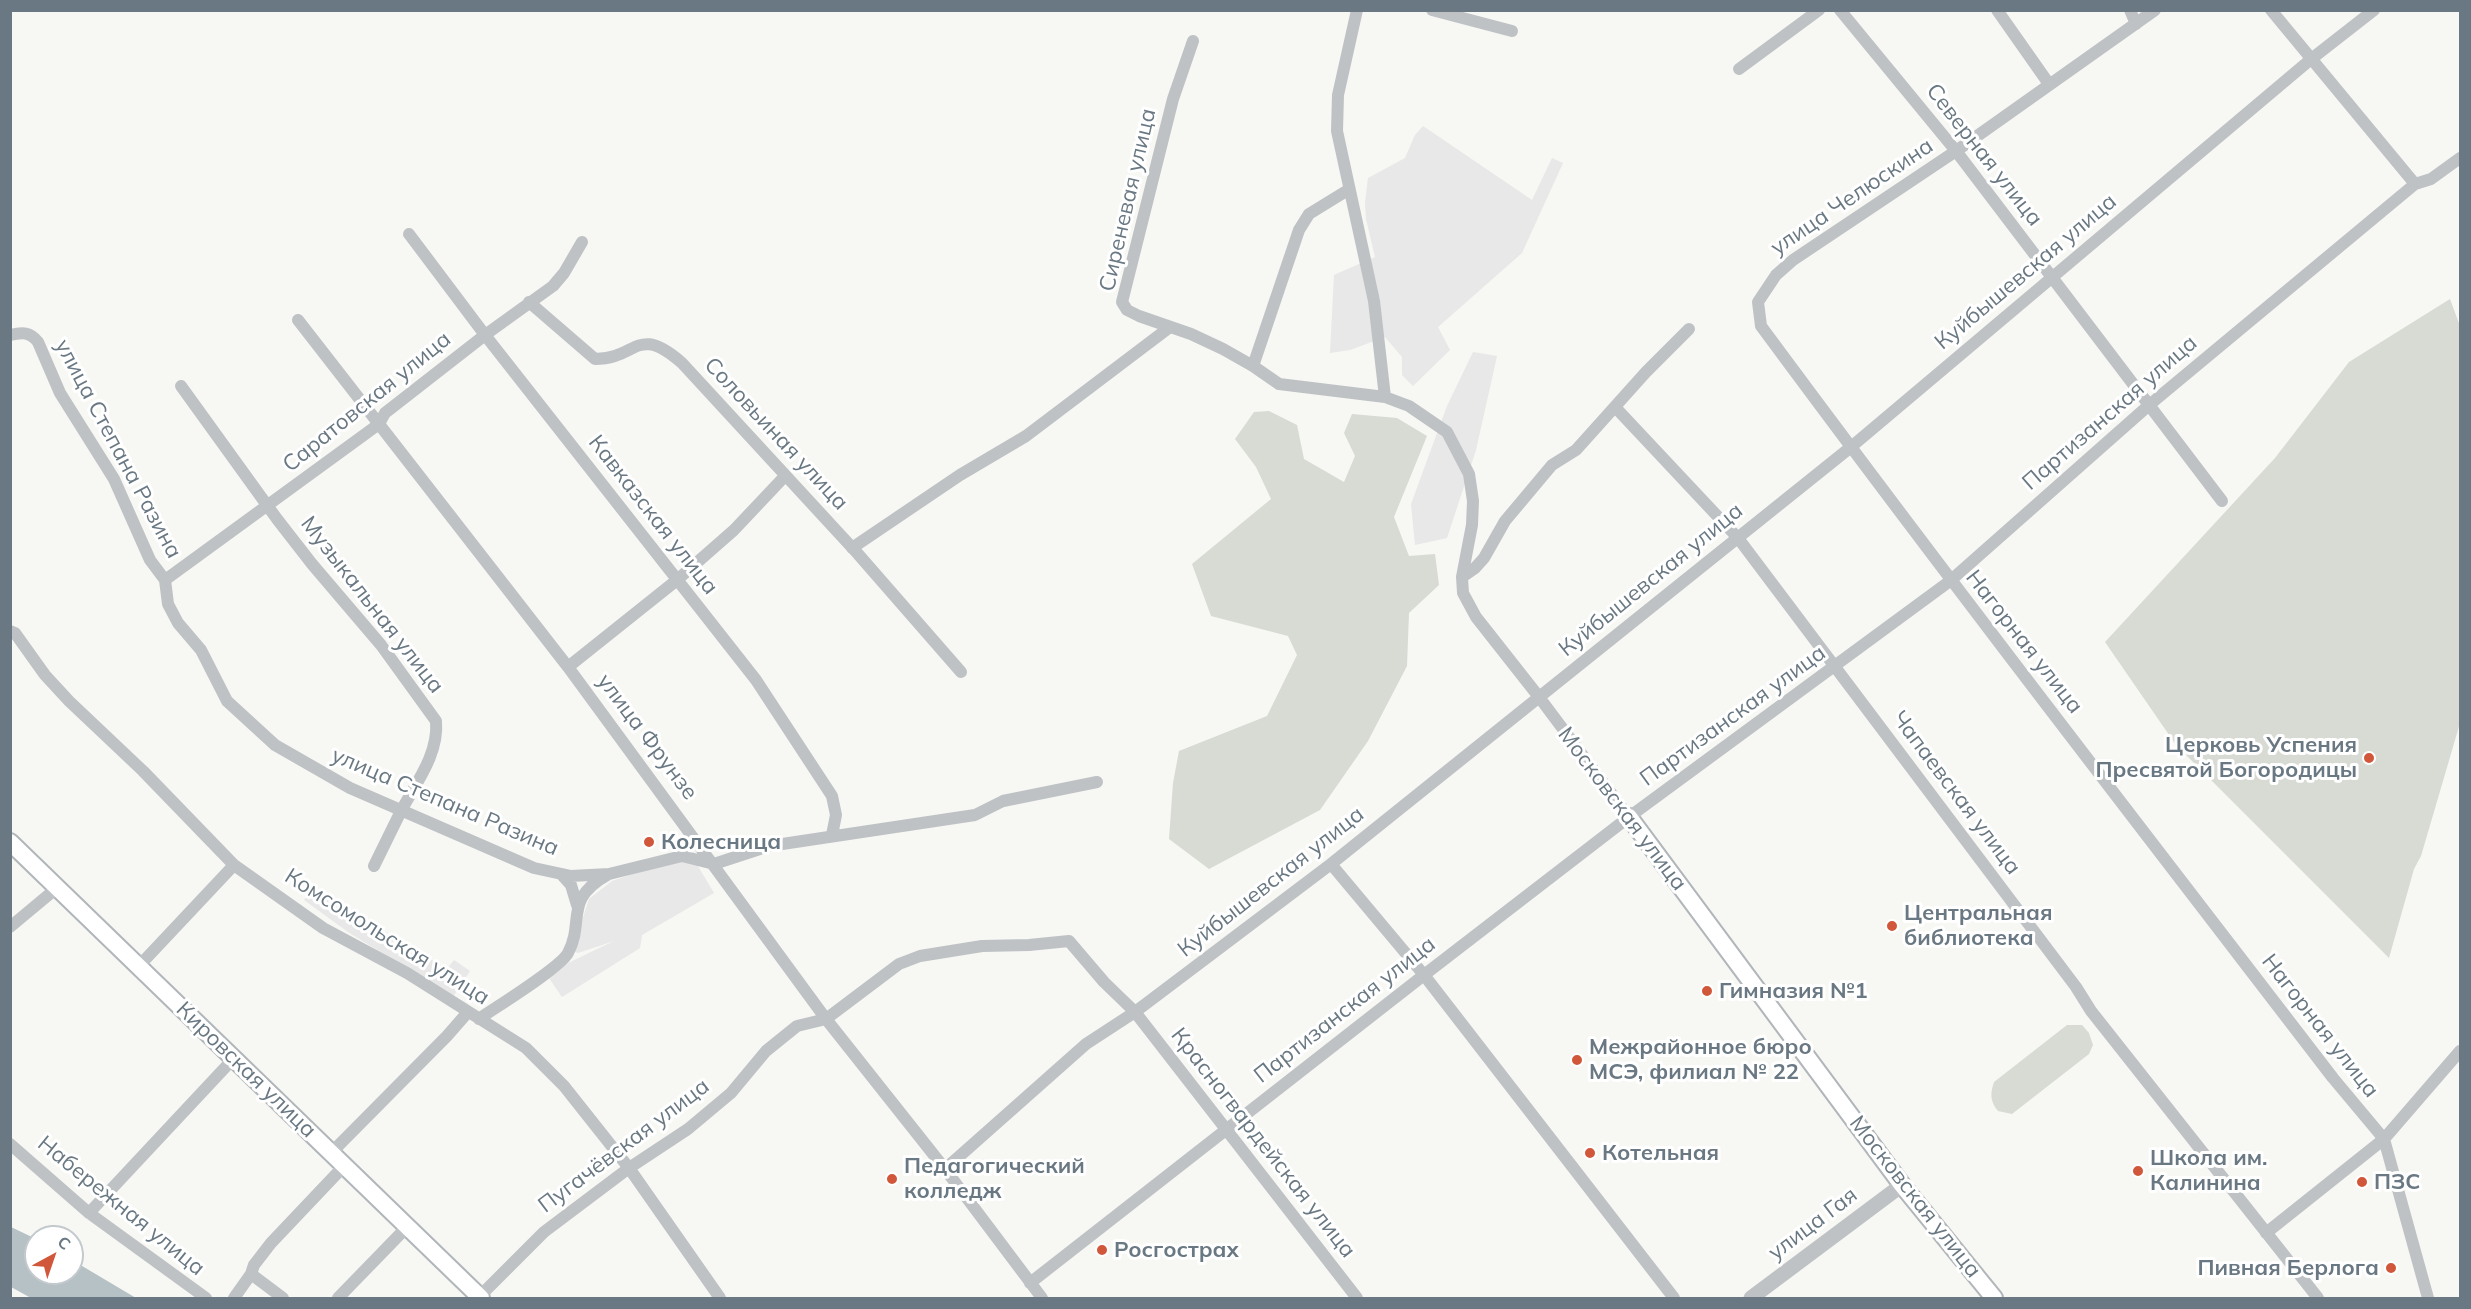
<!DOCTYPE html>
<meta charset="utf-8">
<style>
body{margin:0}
#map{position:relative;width:2471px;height:1309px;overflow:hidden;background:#f7f7f4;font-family:Mulish,sans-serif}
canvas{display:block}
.frame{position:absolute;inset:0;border:12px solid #697882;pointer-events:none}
.north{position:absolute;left:24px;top:1225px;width:60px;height:60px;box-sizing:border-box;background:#fff;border:2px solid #c3c9cd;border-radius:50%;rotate:40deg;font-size:16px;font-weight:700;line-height:24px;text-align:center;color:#697882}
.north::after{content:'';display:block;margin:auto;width:21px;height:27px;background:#d1573a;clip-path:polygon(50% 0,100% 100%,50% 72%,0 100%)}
</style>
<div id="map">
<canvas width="2471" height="1309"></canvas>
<div class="frame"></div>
<div class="north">С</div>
</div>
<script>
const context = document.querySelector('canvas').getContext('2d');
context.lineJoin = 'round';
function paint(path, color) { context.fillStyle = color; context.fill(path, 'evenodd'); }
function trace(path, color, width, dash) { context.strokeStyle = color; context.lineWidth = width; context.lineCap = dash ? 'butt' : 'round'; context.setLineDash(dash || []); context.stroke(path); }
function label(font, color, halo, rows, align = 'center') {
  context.font = font + ' Mulish,sans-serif'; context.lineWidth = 6; context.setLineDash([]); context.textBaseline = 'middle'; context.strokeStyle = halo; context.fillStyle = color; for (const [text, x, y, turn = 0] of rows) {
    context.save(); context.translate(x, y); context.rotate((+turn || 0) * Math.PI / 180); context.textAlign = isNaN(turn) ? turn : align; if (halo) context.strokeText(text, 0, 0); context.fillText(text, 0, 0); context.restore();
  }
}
paint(new Path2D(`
 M 1423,126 L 1532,200 L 1552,158 L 1563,163 L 1522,253 L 1438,327 L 1450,350 L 1413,386 L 1402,375 L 1402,357 L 1385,337 L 1350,350 L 1330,353 L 1334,275 L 1375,257 L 1366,219 L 1365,203 L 1368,178 L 1405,158 L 1415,135 Z
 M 1473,352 L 1497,356 L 1476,450 L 1447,538 L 1415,545 L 1411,504 L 1447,406 Z
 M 678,859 L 696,863 L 714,893 L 642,935 L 640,948 L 562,997 L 549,978 L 568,963 L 614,941 L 578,953 L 572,951 L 589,899 L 612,881 Z
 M 313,888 L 447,969 L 454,960 L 470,971 L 453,997 L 348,932 L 304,900 Z`), '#e7e8e7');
paint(new Path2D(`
 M 2450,299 L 2460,326 L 2460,723 L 2421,856 L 2414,869 L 2389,958 L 2176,745 L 2105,642 L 2275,458 L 2349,362 Z
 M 1269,411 L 1297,425 L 1304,459 L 1344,482 L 1355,456 L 1344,433 L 1352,414 L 1397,418 L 1427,436 L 1394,517 L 1409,556 L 1435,554 L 1439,585 L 1409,613 L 1407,666 L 1368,741 L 1320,810 L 1209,869 L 1169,839 L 1173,783 L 1179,751 L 1267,716 L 1297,655 L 1288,636 L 1211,616 L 1192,564 L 1271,499 L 1256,467 L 1235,439 L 1254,412 Z
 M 2067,1025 L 2082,1025 L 2089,1033 L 2093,1045 L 2089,1054 L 2012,1114 L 1998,1111 C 1990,1101 1990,1094 1994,1082 Z`), '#d7dbd4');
paint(new Path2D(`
 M 11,1227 L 36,1239 L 36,1273 L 72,1273 L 72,1260 L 136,1298 L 31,1298 L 11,1287 Z`), '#b5c1c4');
const secondary = new Path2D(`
 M 1629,817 L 1902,1185 L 1994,1298
 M 10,842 L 481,1298`);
trace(secondary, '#b1b6ba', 20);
trace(new Path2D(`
 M 1357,10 L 1338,95 L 1337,131 L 1374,301 L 1385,397
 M 1432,10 L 1512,31
 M 1840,10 L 1956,151 L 2222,501
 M 1997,10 L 2049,84
 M 2130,10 L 2136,24
 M 2155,10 L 1956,151 L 1793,260 L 1776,275 L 1758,302 L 1761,326 C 1948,579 2141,828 2333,1078 L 2384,1139 L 2266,1233
 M 2271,10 L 2415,184
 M 1193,41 L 1173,99 L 1122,302 L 1127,310 L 1139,316 L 1191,334 L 1223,349 L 1253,366 L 1279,384 L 1385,397 L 1409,406 L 1447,432 L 1469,474 L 1473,501 L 1472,525 L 1462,577 L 1463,593 L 1476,617 L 1539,697 L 1629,817
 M 1739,69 L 1819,10
 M 409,234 L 485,335 L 756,680 L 832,796 L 836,815 L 832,835
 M 529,302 L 595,359 C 638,359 636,323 682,363 L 858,554 L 961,672
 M 298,320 L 568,667 L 826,1019 L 945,1169 L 1042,1298
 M 10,335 C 23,332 30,332 38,342 L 60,393 L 114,479 L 150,560 L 165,580 L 168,604 L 178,623 L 201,650 L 227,701 L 275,745 L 350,788 L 534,868 L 571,876 L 609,874 L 682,856 L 714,864 L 769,846 L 975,815 L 1003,801 L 1097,782
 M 1253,366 L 1299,230 L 1309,214 L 1348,190
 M 181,386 L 277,519 L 312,564 L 381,645 L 436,721 C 439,754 416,783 401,811 C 392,829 383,848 374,866
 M 1615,407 L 1738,538 L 2076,987 L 2091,1011 L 2318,1298
 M 852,548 L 960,475 L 1026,436 L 1170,327
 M 1462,577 L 1475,568 L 1484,558 L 1505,521 L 1552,465 L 1576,450 L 1646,372 L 1689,329
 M 165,580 L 379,424 L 385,413 L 485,335 L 553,286 L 564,273 L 582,242
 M 10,631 L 15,633 L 45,675 L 69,701 L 143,771 L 234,865 L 323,928 L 407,973 L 526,1048 L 564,1086 L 629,1168 L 720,1298
 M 568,667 L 677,580 L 734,530 L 785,476
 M 1331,864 L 1424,975 L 1674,1298
 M 562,875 L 571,885 L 577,905
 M 10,927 L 58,887
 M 139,966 L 234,865
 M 479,1019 C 496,1007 560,968 568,953 C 585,921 563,900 607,875
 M 10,1144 L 89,1213 L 206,1298
 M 331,1153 L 447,1036 L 468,1012
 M 945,1169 L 1086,1044 L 1135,1012 L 1331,864 L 1851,447 L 2310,60 L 2374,10
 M 89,1213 L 234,1058
 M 251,1274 L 283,1298
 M 1030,1283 L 1424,975 L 1629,817 L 1950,581 L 2148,406 L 2415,184 L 2431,179 L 2460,158
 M 479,1297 L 544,1232 L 629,1168 L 688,1129 L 731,1093 L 766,1051 L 797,1026 L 826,1019 L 899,964 L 920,956 L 982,946 L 1029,945 L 1069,941 L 1104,982 L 1135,1012 L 1357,1298
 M 234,1298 L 251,1274 L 254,1265 L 271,1243 L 344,1166
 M 338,1298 L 407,1227
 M 2428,1298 L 2384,1139 L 2460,1051`), '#bec2c5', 12);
trace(new Path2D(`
 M 1751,1298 L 1902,1185`), '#bec2c5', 15);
trace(secondary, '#fff', 16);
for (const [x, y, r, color] of [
 [2369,758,6,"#d1573a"],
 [649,842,6,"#d1573a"],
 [1892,926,6,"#d1573a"],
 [1707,991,6,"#d1573a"],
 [1577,1060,6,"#d1573a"],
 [1590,1153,6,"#d1573a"],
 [2138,1171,6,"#d1573a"],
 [892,1179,6,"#d1573a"],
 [2362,1182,6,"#d1573a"],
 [1102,1250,6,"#d1573a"],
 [2391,1268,6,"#d1573a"]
]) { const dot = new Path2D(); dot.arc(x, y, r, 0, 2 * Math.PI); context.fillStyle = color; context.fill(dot); trace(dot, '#fff', 2); }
label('22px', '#697882', '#fff', [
 ["Северная улица",1984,155,52],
 ["улица Челюскина",1852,197,-34],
 ["Сиреневая улица",1128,200,-77],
 ["Куйбышевская улица",2026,272,-40],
 ["Саратовская улица",367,402,-39],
 ["Партизанская улица",2110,413,-41],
 ["Соловьиная улица",776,434,47],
 ["улица Степана Разина",118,449,62],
 ["Кавказская улица",653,515,52],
 ["Куйбышевская улица",1651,580,-39],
 ["Музыкальная улица",372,605,52],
 ["Нагорная улица",2024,642,52],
 ["Партизанская улица",1733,716,-36],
 ["улица Фрунзе",647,737,53],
 ["Чапаевская улица",1956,793,53],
 ["улица Степана Разина",445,802,23],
 ["Московская улица",1622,809,53],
 ["Куйбышевская улица",1271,882,-38],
 ["Комсомольская улица",387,937,32],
 ["Партизанская улица",1345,1010,-38],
 ["Нагорная улица",2320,1026,52],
 ["Кировская улица",246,1070,44],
 ["Красногвардейская улица",1263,1143,52],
 ["Пугачёвская улица",624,1146,-37],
 ["Московская улица",1915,1197,52],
 ["Набережная улица",121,1206,39],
 ["улица Гая",1813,1224,-37]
]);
label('bold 22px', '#697882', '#fff', [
 ["Церковь Успения",2357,745,"right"],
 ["Пресвятой Богородицы",2357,770,"right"],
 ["Колесница",661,842],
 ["Центральная",1904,913],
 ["библиотека",1904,938],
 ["Гимназия №1",1719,991],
 ["Межрайонное бюро",1589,1047],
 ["МСЭ, филиал № 22",1589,1072],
 ["Котельная",1602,1153],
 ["Школа им.",2150,1158],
 ["Калинина",2150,1183],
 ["Педагогический",904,1166],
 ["колледж",904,1191],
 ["ПЗС",2374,1182],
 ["Росгострах",1114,1250],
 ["Пивная Берлога",2379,1268,"right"]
], 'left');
</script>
